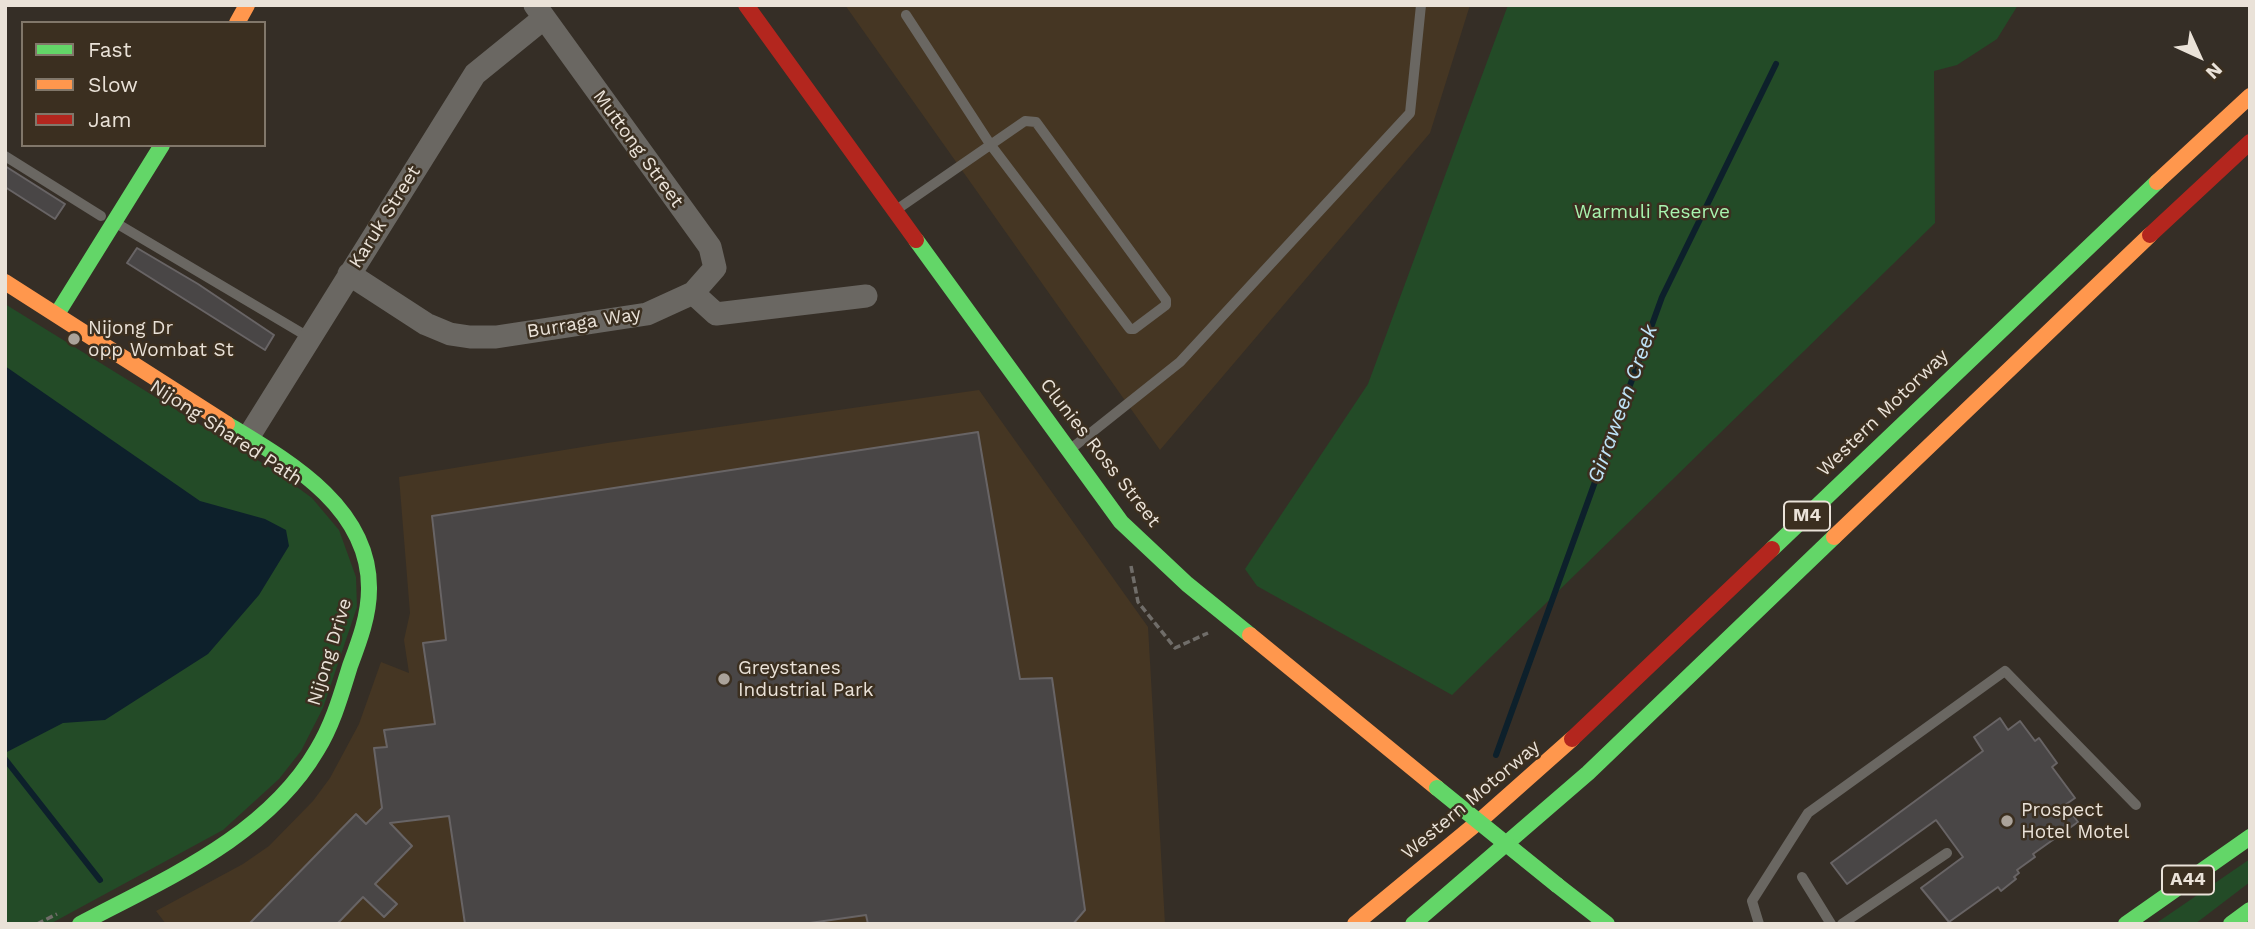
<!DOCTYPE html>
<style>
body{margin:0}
#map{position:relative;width:2255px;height:929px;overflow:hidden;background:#352e26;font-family:"Work Sans",sans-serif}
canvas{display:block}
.frame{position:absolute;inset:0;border:7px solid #eae2d8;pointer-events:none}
.legend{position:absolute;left:21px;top:21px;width:245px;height:126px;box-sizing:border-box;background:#3b2f20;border:2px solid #81776a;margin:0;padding:9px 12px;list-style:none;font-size:21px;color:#eae2d8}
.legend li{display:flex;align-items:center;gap:14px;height:35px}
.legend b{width:35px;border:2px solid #81776a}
.north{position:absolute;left:2164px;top:21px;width:70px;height:70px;-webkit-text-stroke:5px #3b2f20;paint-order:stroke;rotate:135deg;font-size:19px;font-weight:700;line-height:28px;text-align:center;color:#eae2d8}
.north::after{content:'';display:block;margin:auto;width:24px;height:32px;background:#eae2d8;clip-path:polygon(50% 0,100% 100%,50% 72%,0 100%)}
</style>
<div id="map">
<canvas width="2255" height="929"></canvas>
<div class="frame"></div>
<ul class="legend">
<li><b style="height:9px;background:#63d668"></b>Fast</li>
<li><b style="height:9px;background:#ff974d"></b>Slow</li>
<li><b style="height:9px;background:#b3261e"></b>Jam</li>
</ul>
<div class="north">N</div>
</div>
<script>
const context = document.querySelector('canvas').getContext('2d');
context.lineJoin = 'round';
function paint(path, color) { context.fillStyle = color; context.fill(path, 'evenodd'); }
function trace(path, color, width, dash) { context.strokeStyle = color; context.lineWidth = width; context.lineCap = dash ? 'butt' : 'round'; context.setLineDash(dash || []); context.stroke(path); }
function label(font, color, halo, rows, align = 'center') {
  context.font = font + ' "Work Sans",sans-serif'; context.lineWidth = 5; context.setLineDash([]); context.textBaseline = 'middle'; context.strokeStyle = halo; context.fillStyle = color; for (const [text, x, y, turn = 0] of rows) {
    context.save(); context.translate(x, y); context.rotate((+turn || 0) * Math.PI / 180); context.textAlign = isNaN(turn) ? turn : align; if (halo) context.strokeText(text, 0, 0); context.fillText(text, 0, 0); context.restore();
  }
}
paint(new Path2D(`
 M 845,5 L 1470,5 L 1430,133 L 1160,450 Z
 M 979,390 L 1148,627 L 1165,924 L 166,924 L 156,911 L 243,864 L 269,846 L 313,801 L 330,778 L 359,724 L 381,662 L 409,673 L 404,640 L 410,613 L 399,477 L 607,443 Z`), '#453623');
paint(new Path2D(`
 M 1508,5 L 2018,5 L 1997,39 L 1957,65 L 1934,71 L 1935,223 L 1452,695 L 1257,586 L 1245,569 L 1368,384 Z
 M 5,304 L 275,471 L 312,498 L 339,530 L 356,577 L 357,607 L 323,708 L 301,751 L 279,779 L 223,830 L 50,924 L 5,924 Z
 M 2250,859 L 2250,882 L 2195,924 L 2155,924 Z`), '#234b27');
paint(new Path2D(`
 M 5,366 L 200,501 L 265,519 L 286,530 L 289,546 L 259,595 L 208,654 L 105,720 L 63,723 L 5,753 Z`), '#0d202b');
trace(new Path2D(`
 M 1496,755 L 1662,297 L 1776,64
 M 5,759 L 100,880`), '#0d202b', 6);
const building = new Path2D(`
 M 5,166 L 65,204 L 55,219 L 5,187 Z
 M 137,248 L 198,284 L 274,335 L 265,350 L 127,263 Z
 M 978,432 L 1020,679 L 1052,678 L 1085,910 L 1073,924 L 868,924 L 866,915 L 803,924 L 465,924 L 449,816 L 390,823 L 412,846 L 375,884 L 397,904 L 384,917 L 363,897 L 337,924 L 249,924 L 356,814 L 366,824 L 382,808 L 374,748 L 387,747 L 384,730 L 435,724 L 423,643 L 446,640 L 432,516 Z
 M 2000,718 L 2008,730 L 2020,721 L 2035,741 L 2039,738 L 2057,763 L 2052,767 L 2075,798 L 2065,805 L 2078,822 L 2033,854 L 2035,857 L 2017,870 L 2019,873 L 2014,877 L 2016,879 L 2001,891 L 1998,887 L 1949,922 L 1921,888 L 1963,857 L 1936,820 L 1847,884 L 1831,863 L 1983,751 L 1974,737 Z`);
paint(building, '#494646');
trace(building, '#686465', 2);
trace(new Path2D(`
 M 1131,566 L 1138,602 L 1175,648 L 1208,633
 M 37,924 L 57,914`), '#706d69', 3.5, [7, 3.5]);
trace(new Path2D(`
 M 5,156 L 101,216
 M 899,208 L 1025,121 L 1036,122 L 1166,300 L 1166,305 L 1134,329 L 1130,329 L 990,144 L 906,15
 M 116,223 L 310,338
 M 1072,448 L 1180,362 L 1410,113 L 1421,5
 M 1802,877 L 1831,924
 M 1759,924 L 1752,901 L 1808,813 L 2005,671 L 2136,805
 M 1842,924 L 1947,853`), '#6a6762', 10);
trace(new Path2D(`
 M 535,5 L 710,247 L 715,268 L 693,293
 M 349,274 L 426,324 L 450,334 L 470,337 L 496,337 L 647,314 L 693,293 L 716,314 L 866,296
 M 249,436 L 475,74 L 544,18`), '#6a6762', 23);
trace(new Path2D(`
 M 916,240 L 1121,522 L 1187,584 L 1250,635
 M 57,314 L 162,145
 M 1772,549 L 2157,182
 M 1557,885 L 1607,924
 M 80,924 C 165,879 266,837 317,750 C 333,724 341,695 350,666 C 359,642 369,616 369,589 C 370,507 288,461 227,424
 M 1413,924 L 1588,773 L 1834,537
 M 2126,924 L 2250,837
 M 2231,924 L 2250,910`), '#63d668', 16);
trace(new Path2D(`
 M 237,23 L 247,5
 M 2157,182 L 2250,96
 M 5,282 L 227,424
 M 1834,537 L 2150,235
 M 1250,635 L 1437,788
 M 1355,924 L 1483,818 L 1572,739`), '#ff974d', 16);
trace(new Path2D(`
 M 746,5 L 916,240
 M 2150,235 L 2250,142
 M 1572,739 L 1772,549`), '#b3261e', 16);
trace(new Path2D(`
 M 1437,788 L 1557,885`), '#63d668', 16);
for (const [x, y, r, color] of [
 [74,339,7,"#aba39a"],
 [724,679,7,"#aba39a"],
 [2007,821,7,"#aba39a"]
]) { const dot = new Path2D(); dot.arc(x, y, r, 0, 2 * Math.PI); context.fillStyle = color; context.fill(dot); trace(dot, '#3b2f20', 2.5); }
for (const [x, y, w] of [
 [1807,516,46],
 [2188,880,52]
]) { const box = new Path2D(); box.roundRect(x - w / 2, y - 14.5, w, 29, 5); context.fillStyle = '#3b2f20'; context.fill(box); trace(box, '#eae2d8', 2); }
label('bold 18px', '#eae2d8', null, [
 ["M4",1807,516],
 ["A44",2188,880]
]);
label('19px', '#eae2d8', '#3b2f20', [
 ["Muttong Street",638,149,54],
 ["Karuk Street",385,217,-58],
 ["Burraga Way",584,323,-9],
 ["Western Motorway",1883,413,-44],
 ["Nijong Shared Path",226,433,33],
 ["Clunies Ross Street",1100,453,52],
 ["Nijong Drive",330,652,-73],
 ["Western Motorway",1471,800,-40]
]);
label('19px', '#a8f4af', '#3b2f20', [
 ["Warmuli Reserve",1652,212]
]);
label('19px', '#eae2d8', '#3b2f20', [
 ["Nijong Dr",88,328],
 ["opp Wombat St",88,350],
 ["Greystanes",738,668],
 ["Industrial Park",738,690],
 ["Prospect",2021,810],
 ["Hotel Motel",2021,832]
], 'left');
label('italic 21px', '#bfe3f8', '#3b2f20', [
 ["Girraween Creek",1623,404,-70]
]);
</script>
